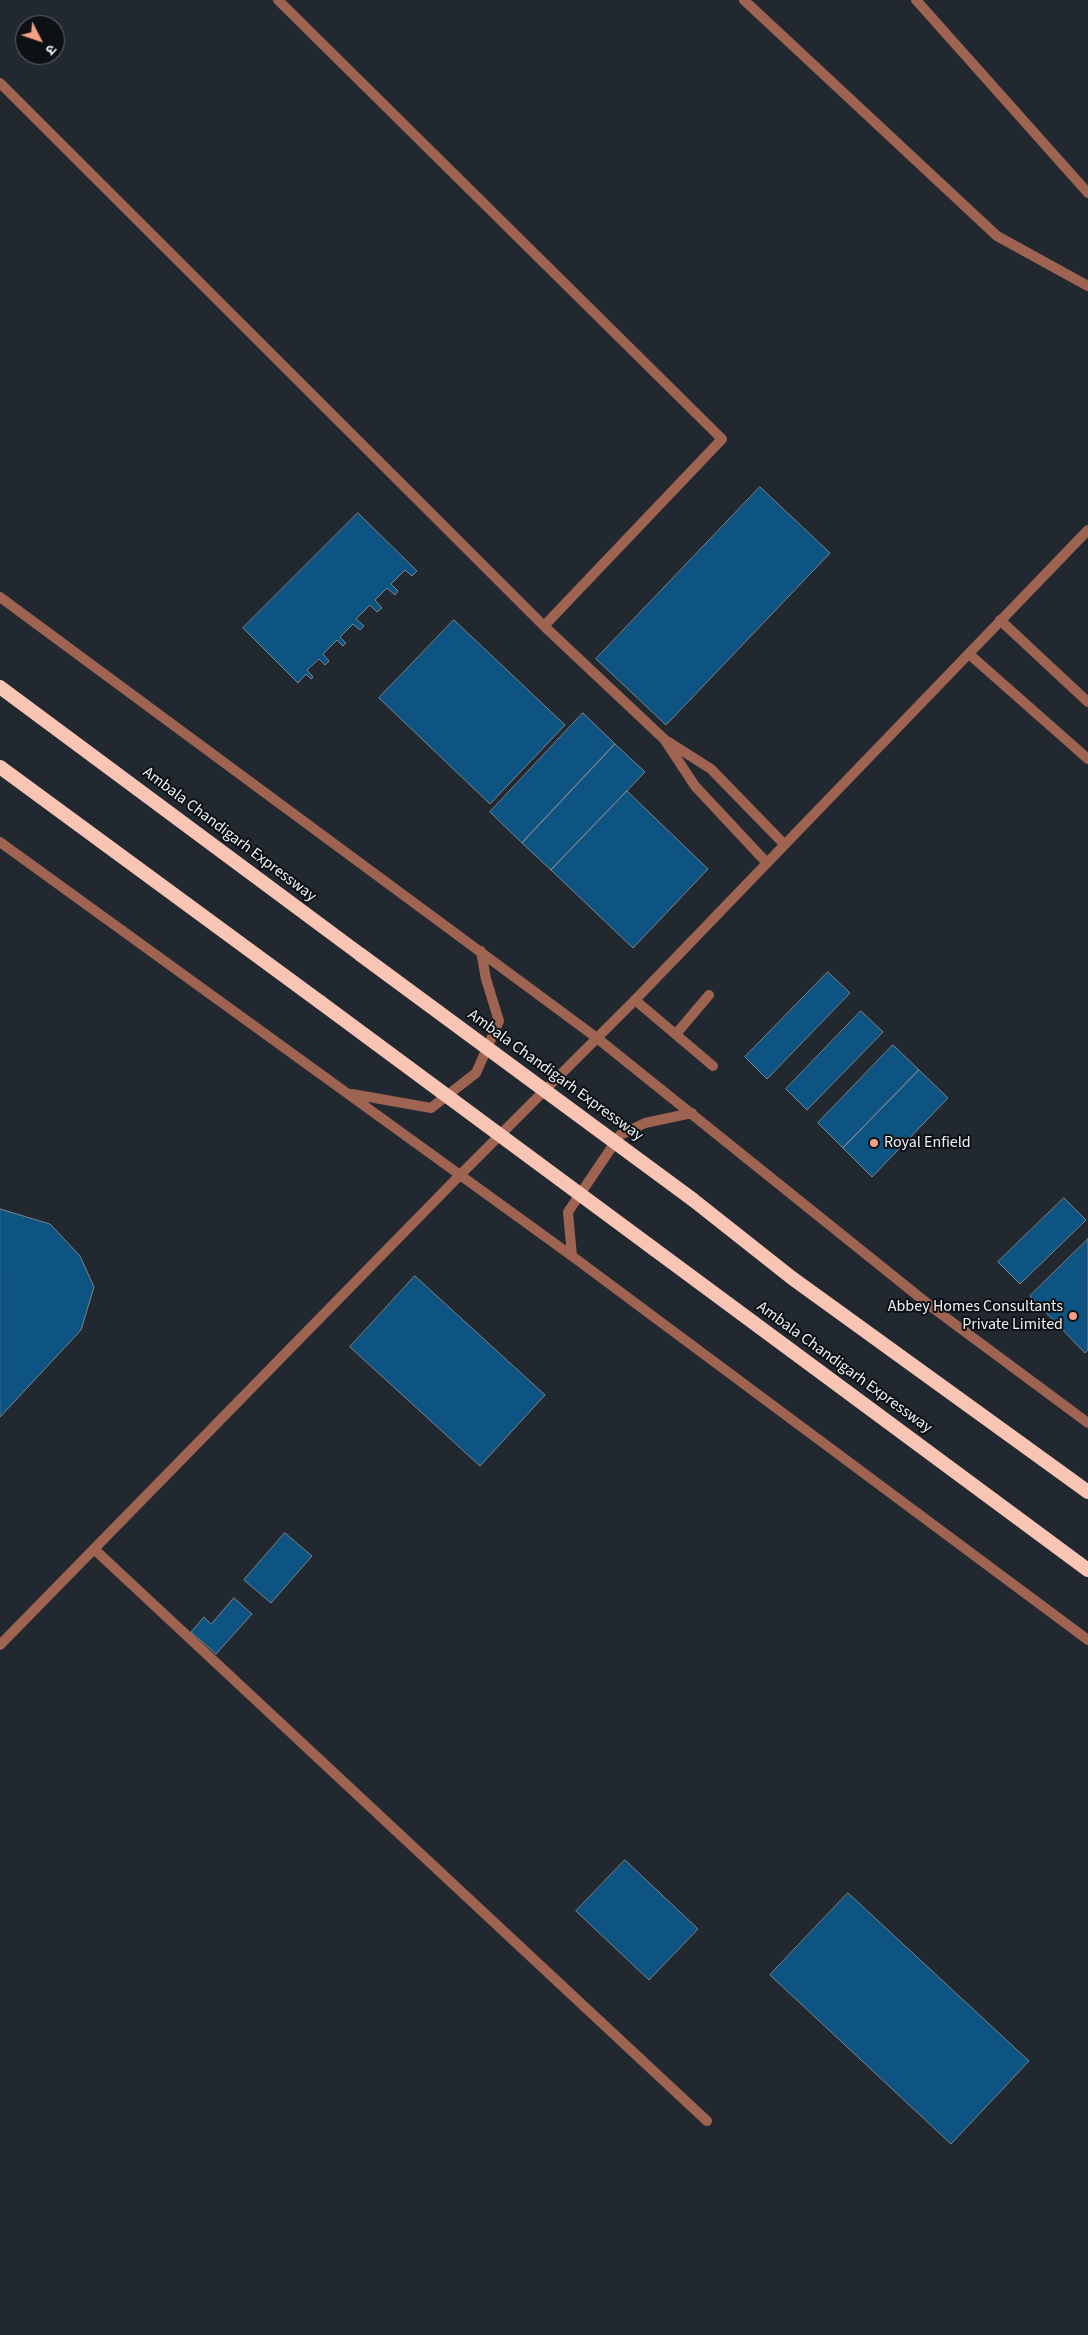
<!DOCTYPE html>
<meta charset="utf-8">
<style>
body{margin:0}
#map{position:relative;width:1088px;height:2335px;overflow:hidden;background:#21282f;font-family:"Source Sans 3","Noto Sans Devanagari",sans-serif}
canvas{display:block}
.north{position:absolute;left:15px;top:15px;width:50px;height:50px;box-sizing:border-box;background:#0e1114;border:1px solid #676b6e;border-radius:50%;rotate:131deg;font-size:14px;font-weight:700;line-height:20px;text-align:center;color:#ecf1f5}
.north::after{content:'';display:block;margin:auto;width:18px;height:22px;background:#f49f86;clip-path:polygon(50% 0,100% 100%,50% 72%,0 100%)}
</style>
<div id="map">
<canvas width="1088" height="2335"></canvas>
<div class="north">उ</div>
</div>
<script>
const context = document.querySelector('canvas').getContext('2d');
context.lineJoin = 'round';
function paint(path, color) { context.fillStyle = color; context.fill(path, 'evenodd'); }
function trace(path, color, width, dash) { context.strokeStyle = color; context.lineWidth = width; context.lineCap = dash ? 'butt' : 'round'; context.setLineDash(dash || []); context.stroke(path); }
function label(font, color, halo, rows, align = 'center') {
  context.font = font + ' "Source Sans 3",sans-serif'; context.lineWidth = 4; context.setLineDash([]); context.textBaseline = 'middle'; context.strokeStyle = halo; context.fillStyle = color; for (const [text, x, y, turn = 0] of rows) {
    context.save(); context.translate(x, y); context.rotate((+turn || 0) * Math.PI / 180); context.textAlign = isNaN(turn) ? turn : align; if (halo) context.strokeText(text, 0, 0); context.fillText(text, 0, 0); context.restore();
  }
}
const building = new Path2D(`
 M 760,487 L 830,553 L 666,725 L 596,659 Z
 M 358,513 L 417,571 L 412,576 L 405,570 L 391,584 L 398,591 L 395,595 L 387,588 L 375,600 L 382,608 L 377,612 L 370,605 L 356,619 L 364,626 L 360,630 L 353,624 L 340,637 L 346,643 L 343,646 L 337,640 L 323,654 L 329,661 L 325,665 L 319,659 L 307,670 L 313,677 L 311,679 L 306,674 L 298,683 L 243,628 Z
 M 454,620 L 565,725 L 490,804 L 379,698 Z
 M 583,713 L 615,744 L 522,843 L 490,812 Z
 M 615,744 L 645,772 L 551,870 L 522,843 Z
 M 627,791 L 708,869 L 633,948 L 551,870 Z
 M 828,972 L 850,993 L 767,1079 L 745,1057 Z
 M 861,1011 L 883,1032 L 807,1110 L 786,1089 Z
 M 893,1045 L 919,1070 L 843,1148 L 818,1123 Z
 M 919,1070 L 948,1098 L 872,1177 L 843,1148 Z
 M 1064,1198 L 1086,1220 L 1020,1284 L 998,1262 Z
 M 0,1209 L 50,1224 L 80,1256 L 94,1287 L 81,1330 L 0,1417 Z
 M 1088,1239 L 1088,1350 L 1085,1353 L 1030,1296 Z
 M 415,1276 L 545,1395 L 480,1466 L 350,1347 Z
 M 285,1533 L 312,1556 L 271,1603 L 244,1580 Z
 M 234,1598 L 252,1614 L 216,1654 L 191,1632 L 204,1617 L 211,1624 Z
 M 625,1860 L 698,1929 L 649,1980 L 576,1911 Z
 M 848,1893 L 1029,2061 L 951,2144 L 770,1975 Z`);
paint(building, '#0e5482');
trace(building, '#7c858c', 1);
trace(new Path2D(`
 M 744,0 L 997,236 L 1088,286
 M 916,0 L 1088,193
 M 635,1000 L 713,1066
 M 676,1034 L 709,995`), '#9f6351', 10);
trace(new Path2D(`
 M 278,0 L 722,439 L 544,626
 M 0,83 L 544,626 L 664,739 L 695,786 L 766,862
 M 1000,620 L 1088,702
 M 969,654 L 1088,759
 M 667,741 L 711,769 L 784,844
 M 94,1549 L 707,2121`), '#9f6351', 10);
trace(new Path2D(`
 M 0,597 L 597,1038 L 933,1308 L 1088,1423
 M 0,842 L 572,1256 L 1088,1640
 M 352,1094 L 431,1108 L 476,1073 L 499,1021 L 486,979 L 481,951
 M 572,1256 L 568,1212 L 620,1135 L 645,1123 L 692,1113
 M 0,1645 L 461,1174 L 635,1000 L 1088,530`), '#9f6351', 10);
trace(new Path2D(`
 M 0,687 L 361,955
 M 0,767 L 320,1002
 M 692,1199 L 792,1278 L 1088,1492
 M 654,1249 L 1088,1570`), '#f8c4b4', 14);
trace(new Path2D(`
 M 361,955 L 692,1199
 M 320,1002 L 654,1249`), '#f8c4b4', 14);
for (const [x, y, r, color] of [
 [874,1143,5,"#f49f86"],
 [1073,1316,5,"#f49f86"]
]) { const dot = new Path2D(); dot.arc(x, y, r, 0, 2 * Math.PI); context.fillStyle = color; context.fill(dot); trace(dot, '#0e1114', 2); }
label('16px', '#ecf1f5', '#0e1114', [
 ["Ambala Chandigarh Expressway",229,835,37],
 ["Ambala Chandigarh Expressway",555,1076,36],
 ["Ambala Chandigarh Expressway",844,1368,36]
]);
label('16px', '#ecf1f5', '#0e1114', [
 ["Royal Enfield",884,1143],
 ["Abbey Homes Consultants",1063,1307,"right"],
 ["Private Limited",1063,1325,"right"]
], 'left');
</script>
